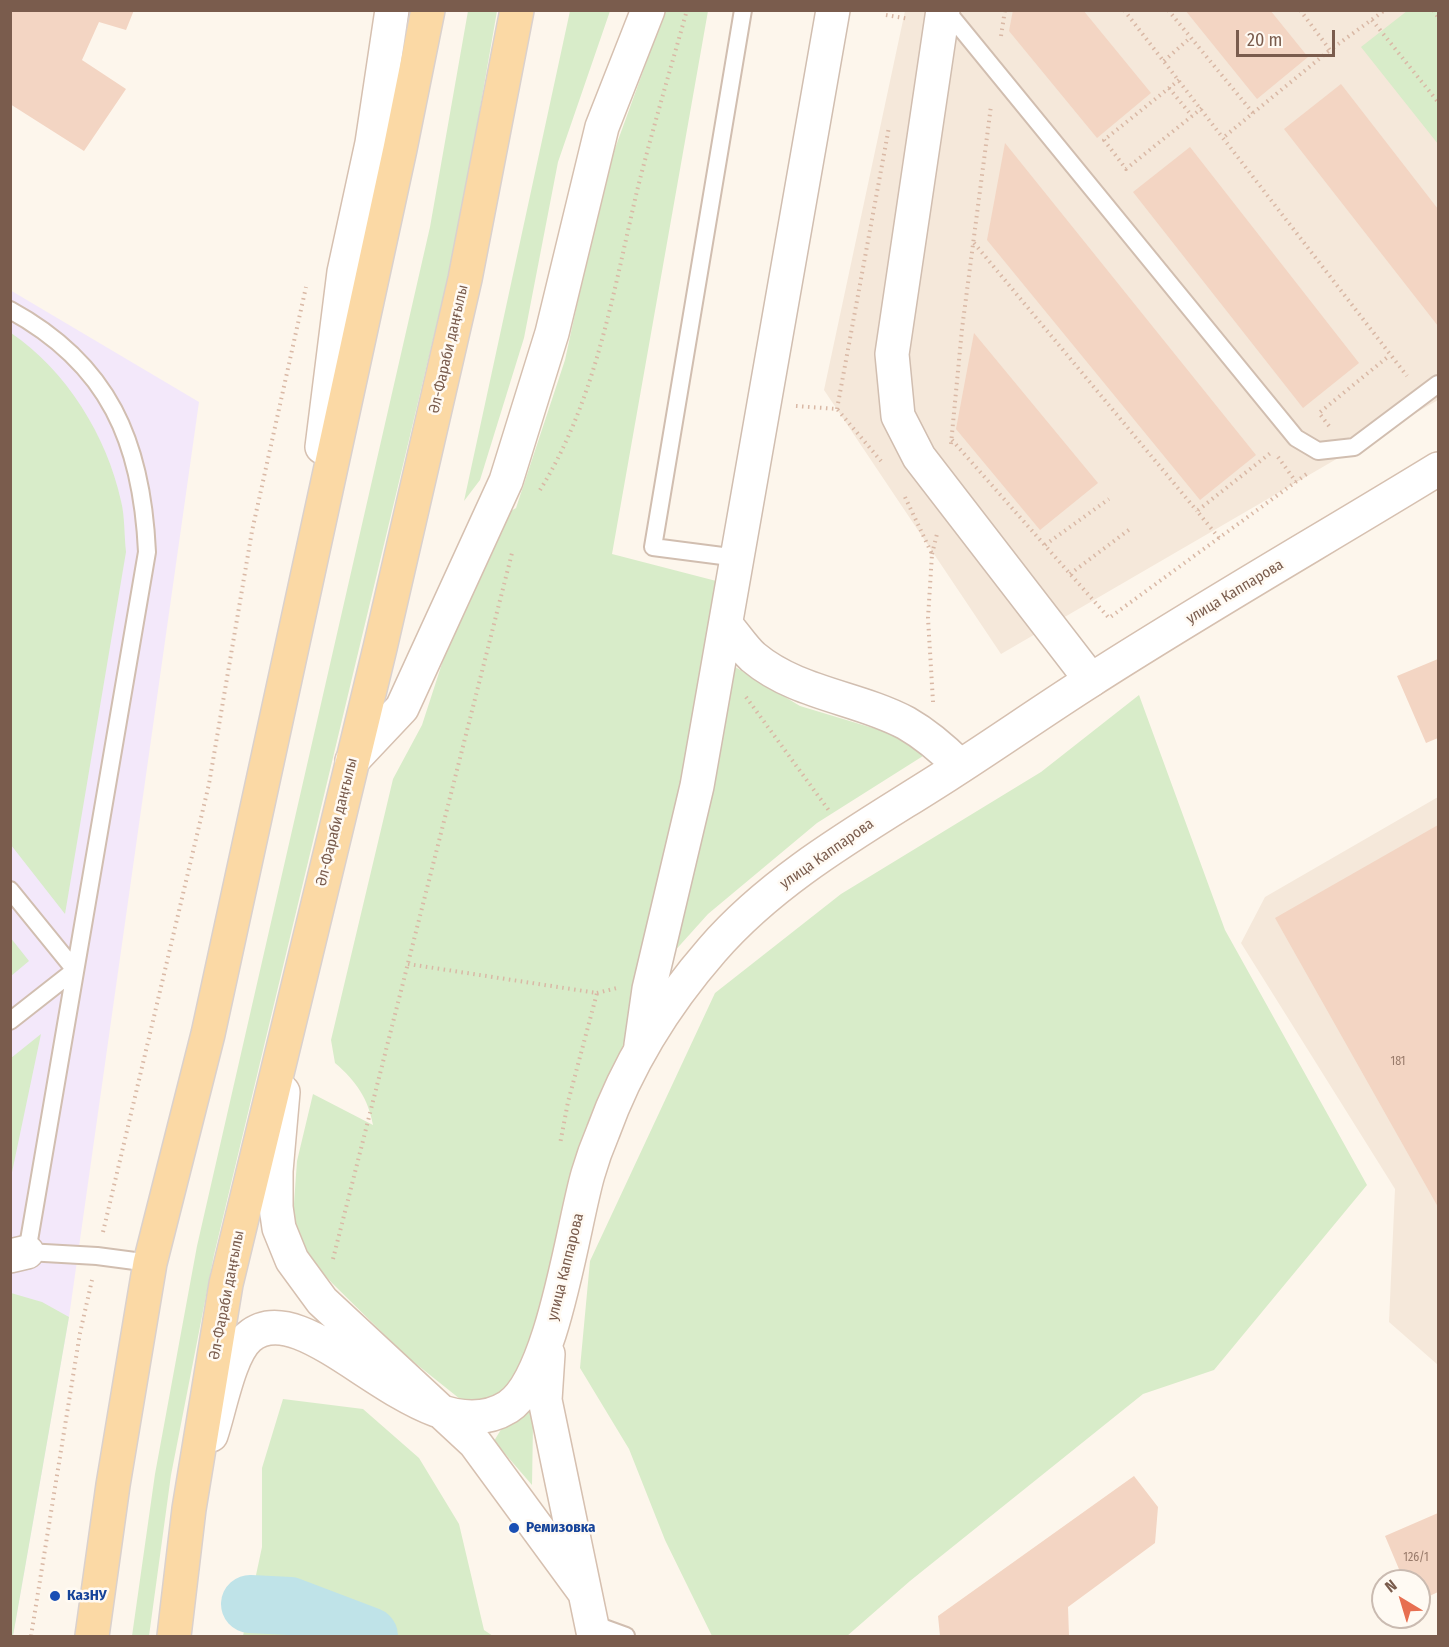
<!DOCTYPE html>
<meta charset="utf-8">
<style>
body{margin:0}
#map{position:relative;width:1449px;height:1647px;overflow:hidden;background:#fdf6ec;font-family:"Fira Sans Condensed",sans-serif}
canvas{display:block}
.frame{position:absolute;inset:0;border:12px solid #7a5c4d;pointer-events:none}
.north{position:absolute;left:1371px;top:1569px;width:60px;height:60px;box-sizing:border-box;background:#fffaf3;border:2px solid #cabbb1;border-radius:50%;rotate:322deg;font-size:16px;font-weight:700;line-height:24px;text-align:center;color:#7a5c4d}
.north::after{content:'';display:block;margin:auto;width:21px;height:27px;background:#e76f51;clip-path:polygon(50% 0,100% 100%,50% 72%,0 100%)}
.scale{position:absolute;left:1236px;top:30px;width:99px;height:27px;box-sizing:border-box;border:3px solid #7a5c4d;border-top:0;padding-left:8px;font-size:18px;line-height:21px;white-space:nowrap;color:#7a5c4d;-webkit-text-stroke:4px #fffaf3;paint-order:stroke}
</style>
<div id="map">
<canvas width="1449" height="1647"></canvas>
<div class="frame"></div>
<div class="north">N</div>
<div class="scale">20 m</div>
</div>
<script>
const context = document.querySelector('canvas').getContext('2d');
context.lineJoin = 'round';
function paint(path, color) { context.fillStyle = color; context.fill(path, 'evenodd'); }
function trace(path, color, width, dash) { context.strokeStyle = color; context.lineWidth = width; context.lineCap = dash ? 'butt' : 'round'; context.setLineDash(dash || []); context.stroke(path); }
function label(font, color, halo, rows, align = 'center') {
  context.font = font + ' "Fira Sans Condensed",sans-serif'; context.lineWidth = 5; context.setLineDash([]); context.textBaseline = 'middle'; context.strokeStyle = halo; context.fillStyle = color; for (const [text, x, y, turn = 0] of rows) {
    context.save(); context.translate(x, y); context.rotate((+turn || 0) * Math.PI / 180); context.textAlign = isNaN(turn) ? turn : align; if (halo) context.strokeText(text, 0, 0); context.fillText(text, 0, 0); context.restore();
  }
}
paint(new Path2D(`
 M 905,11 L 1438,11 L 1438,400 L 1001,654 L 824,390 Z
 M 1438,797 L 1438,1365 L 1389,1322 L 1395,1189 L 1241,943 L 1265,897 Z`), '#f5e8da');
paint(new Path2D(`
 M 10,290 L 199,402 L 69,1317 L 13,1636 L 10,1636 Z`), '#f3e8fa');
paint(new Path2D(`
 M 468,11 L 497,11 L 458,235 L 214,1255 L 171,1475 L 149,1636 L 132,1636 L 155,1474 L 197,1246 L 430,227 Z
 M 570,11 L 610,11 L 558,162 L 524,338 L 480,480 L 464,501 Z
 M 665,11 L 708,11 L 612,554 L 724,583 L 678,861 L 527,1383 L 494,1396 L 465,1403 L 405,1355 L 332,1283 L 309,1258 L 292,1232 L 297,1161 L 313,1094 L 373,1125 C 368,1098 356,1081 335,1063 L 331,1040 L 393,779 L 422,725 L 487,525 L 516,508 L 565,360 L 605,176 Z
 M 1407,11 L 1438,11 L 1438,144 L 1361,47 Z
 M 11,333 C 66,370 107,436 121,501 C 125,517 124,535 126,552 L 65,914 L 11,845 Z
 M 732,665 L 800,706 L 896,735 L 923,756 L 817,823 L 708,914 L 663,964 Z
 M 1139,695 L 1225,930 L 1367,1185 L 1214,1370 L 1143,1394 L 910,1581 L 847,1636 L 712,1636 L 665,1540 L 629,1449 L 580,1368 L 590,1261 L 715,993 L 841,894 L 1041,772 Z
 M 10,937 L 29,961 L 11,976 L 10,976 Z
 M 41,1034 L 11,1177 L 11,1058 Z
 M 11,1293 L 42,1302 L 69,1317 L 13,1636 L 10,1636 Z
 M 283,1399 L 363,1409 L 419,1458 L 459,1524 L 484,1630 L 493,1636 L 243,1636 L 262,1547 L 262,1468 Z
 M 530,1401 L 533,1425 L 532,1485 L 494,1441 L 508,1418 Z`), '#d8ecc9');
trace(new Path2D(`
 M 250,1604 L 290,1606 L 369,1636`), '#bfe3e8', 58);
paint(new Path2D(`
 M 10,10 L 134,10 L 126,30 L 99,22 L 82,60 L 126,89 L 84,151 L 10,104 Z
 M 1013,10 L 1083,10 L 1151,93 L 1097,138 L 1009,31 Z
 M 1185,10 L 1270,10 L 1308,57 L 1257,99 Z
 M 1341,84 L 1438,209 L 1438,326 L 1284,129 Z
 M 1005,143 L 1256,455 L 1200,500 L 987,240 Z
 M 1190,147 L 1359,363 L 1303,408 L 1133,192 Z
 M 974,333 L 1098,483 L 1040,530 L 956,429 Z
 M 1438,659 L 1438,738 L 1426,743 L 1397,676 Z
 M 1438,825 L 1438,1207 L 1275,918 Z
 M 1134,1476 L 1158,1507 L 1155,1543 L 1068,1607 L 1069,1636 L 940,1636 L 938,1616 Z
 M 1438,1513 L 1438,1592 L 1419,1601 L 1419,1581 L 1404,1581 L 1385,1536 Z`), '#f3d5c3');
const lane = new Path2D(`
 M 946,10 L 1296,438 L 1318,451 L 1354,447 L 1438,384
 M 10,310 C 109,364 142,442 147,552 L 27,1252 L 97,1256 L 150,1263
 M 738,558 L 653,547 L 743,10
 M 10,890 L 75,970 L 10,1021
 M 593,1624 L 626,1636`);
const street = new Path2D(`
 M 943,10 L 892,354 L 898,416 L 919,457 L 1091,680
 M 726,625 C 735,635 743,648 753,657 C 797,694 857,697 906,723 C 927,735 943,749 960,766
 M 641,1045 L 649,989 L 697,786 L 833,10
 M 10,1256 L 27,1252`);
const secondary = new Path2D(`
 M 322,447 L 344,272 L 372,143 L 392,10
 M 352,761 L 402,708 L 506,481 L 552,333 L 602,127 L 648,10
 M 283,1092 L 276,1171 L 276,1207 L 279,1228 L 292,1260 L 322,1301 L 475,1443 L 585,1593
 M 548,1354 L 545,1400 L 594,1636
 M 211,1435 C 220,1409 229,1354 249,1337 C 308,1286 423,1460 508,1407 C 553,1378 573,1225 588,1174 C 592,1160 597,1146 603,1132 C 628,1063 664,1005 712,950 C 776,876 866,827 947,775 C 994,745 1041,712 1088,682 C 1203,608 1322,540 1438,469`);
const primary = new Path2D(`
 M 92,1636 L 113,1485 L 150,1263 L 208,1034 L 400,149 L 428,10
 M 174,1636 L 189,1509 L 226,1284 L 380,648 L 465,279 L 517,10`);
trace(lane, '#d1beb0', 20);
trace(street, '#d1beb0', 36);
trace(secondary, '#d6c0b0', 36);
trace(primary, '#dad1cd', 36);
trace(new Path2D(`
 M 1124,10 L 1407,376
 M 1168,10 L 1253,113 L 1224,137
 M 1300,10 L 1330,50 L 1385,10
 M 1433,10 L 1438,17
 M 886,15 L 909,19
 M 1372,20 L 1438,102
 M 1001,36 L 1005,10
 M 1164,61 L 1190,38
 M 1179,80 L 1104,140 L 1126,169 L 1202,108
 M 1169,88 L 1192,116
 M 1253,113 L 1330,50
 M 974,243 L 1197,511
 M 796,406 L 837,409 L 881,461
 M 837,409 L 889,127
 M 1329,426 L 1319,413 L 1390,355
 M 952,440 L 1109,618 L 1308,473
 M 951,444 L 962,329 L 991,106
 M 1278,457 L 1296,482
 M 540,490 C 596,400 613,293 637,191 C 652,131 670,71 687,10
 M 905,497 L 932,554 L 928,618 L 933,702
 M 1219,538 L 1197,511 L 1273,451
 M 1045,545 L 1109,499
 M 932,554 L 937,534
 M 1070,574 L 1130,529
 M 746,697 L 830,812
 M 408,964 L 597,993 L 568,1102 L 560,1144
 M 597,993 L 617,988
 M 103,1232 L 209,784 L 252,531 L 306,287
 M 333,1259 L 512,553
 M 31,1636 L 80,1333 L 92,1280`), '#d9b8a5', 4, [1.5, 4.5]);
trace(lane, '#fff', 16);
trace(street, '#fff', 33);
trace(secondary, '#fff', 33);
trace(primary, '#fbd9a5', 33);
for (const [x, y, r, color] of [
 [514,1528,6,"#1a4fb4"],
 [55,1596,6,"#1a4fb4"]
]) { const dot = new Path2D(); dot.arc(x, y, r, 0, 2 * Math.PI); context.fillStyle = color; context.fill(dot); trace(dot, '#fffaf3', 2); }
label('12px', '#987a6a', null, [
 ["181",1398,1062],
 ["126/1",1416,1558]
]);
label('15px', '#7a5c4d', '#fffaf3', [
 ["Әл-Фараби даңғылы",449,349,-77],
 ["улица Каппарова",1235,592,-31],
 ["Әл-Фараби даңғылы",337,822,-76],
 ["улица Каппарова",827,854,-35],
 ["улица Каппарова",566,1267,-76],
 ["Әл-Фараби даңғылы",227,1295,-79]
]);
label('bold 15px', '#164399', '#fffaf3', [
 ["Ремизовка",526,1528],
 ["КазНУ",67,1596]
], 'left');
</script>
